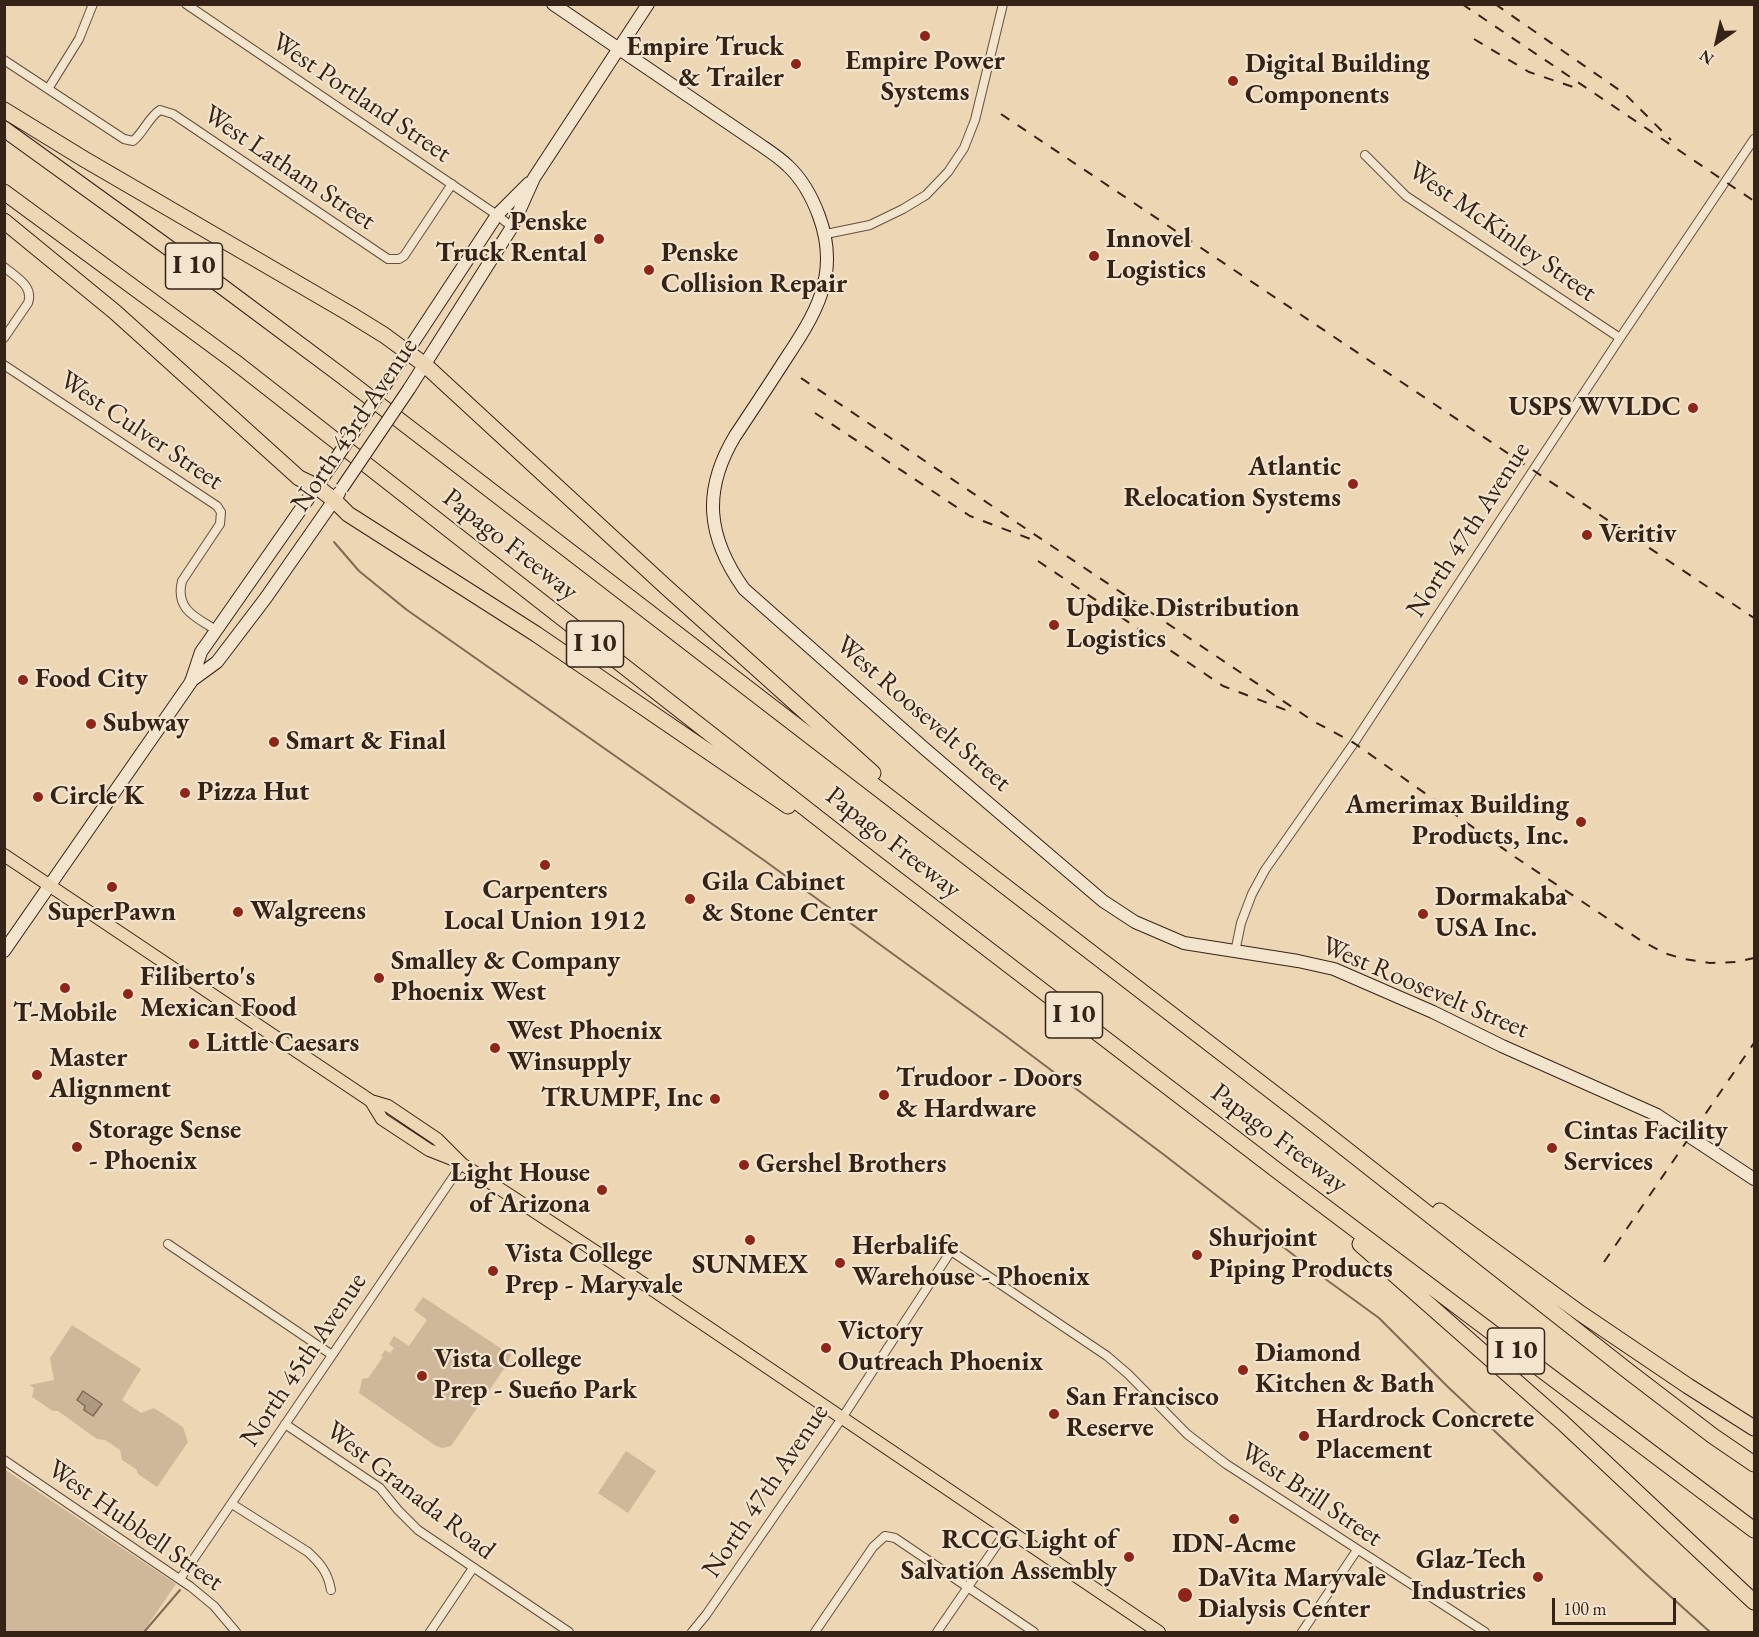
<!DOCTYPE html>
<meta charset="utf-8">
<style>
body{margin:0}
#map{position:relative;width:1759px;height:1637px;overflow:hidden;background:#edd6b3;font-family:"EB Garamond",serif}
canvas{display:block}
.frame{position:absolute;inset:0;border:6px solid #362318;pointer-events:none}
.north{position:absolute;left:1687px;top:12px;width:60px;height:60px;-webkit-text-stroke:4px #f3e4ce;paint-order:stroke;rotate:214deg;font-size:16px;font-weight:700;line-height:24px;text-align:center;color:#362318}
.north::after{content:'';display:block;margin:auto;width:21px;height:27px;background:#362318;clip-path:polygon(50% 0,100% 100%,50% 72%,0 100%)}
.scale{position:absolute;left:1552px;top:1598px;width:124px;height:27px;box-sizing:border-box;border:3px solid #362318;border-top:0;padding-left:8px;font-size:18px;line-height:21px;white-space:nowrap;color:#362318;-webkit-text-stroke:4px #f3e4ce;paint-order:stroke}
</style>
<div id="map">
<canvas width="1759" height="1637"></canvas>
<div class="frame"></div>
<div class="north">N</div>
<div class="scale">100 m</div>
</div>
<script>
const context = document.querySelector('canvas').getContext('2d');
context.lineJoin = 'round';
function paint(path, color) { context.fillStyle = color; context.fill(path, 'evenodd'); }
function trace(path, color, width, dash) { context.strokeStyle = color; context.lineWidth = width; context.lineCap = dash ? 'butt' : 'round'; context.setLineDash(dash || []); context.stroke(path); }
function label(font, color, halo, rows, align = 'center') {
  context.font = font + ' "EB Garamond",serif'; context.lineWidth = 4.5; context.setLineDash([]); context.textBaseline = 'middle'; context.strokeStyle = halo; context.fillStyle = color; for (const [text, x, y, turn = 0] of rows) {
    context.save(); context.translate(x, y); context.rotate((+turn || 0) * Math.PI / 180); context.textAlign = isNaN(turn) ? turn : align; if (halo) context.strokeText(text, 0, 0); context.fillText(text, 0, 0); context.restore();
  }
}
paint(new Path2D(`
 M 423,1297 L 511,1355 L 506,1366 L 451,1446 L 443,1448 L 436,1446 L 359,1393 L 362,1379 L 368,1378 L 383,1357 L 381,1356 L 385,1350 L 390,1353 L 394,1348 L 389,1344 L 394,1336 L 409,1346 L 427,1320 L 414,1310 Z
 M 72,1325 L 141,1369 L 122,1400 L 141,1413 L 154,1408 L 183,1427 L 188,1442 L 157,1487 L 138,1474 L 136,1469 L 122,1460 L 120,1450 L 105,1440 L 97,1439 L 58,1411 L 53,1411 L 32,1397 L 34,1388 L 29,1385 L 54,1380 L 50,1358 Z
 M 626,1451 L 656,1471 L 628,1513 L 598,1493 Z
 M 4,1469 L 176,1584 L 143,1632 L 5,1632 Z`), '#ceb899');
const water = new Path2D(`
 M 83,1391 L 102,1404 L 93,1416 L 84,1410 L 85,1406 L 77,1400 Z`);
paint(water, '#af997e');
trace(water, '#7f6a55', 1.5);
trace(new Path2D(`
 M 334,542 L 359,571 L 407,610 L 765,861 L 1003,1034 L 1163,1154 L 1313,1270 L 1379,1318 L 1447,1386 L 1649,1577 L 1710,1632
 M 144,1632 L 180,1590`), '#7f6a55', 2);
const street = new Path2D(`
 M 186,4 L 497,215 L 512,227
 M 4,60 L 124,139 L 133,141 C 144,132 148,118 160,110 L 173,114 L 388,259 L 399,259 L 404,256 L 452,184
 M 48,89 L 79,39 L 93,4
 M 1365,155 L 1406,196 L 1620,338
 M 826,234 L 870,225 L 903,209 L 926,195 L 948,172 L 964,148 L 975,120 L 1003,4
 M 4,267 C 16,277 34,286 28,303 L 4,338
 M 4,365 L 217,506 L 221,512 L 220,524 L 182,581 C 175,609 195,617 216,630
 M 1235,952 L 1241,923 L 1252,894 L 1265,870 L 1354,743 L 1620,338 L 1754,139
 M 168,1244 L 332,1355
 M 285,1424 L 380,1488 L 398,1510 L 418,1530 L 569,1632
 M 4,1460 L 191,1587 L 214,1606 L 236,1632
 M 232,1504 L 308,1552 C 321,1564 328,1573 331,1590
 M 180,1579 L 462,1164
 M 430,1632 L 473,1568
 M 692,1632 L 706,1615 L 842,1418 L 951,1251 L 1107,1356 L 1128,1374 L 1187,1434 L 1226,1464 L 1485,1632
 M 815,1632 L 873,1547 L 885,1536 L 895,1538 L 1034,1632
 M 937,1632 L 1007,1530
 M 1302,1632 L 1357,1550`);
const secondary = new Path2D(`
 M 553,4 L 759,144 C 769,151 780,158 788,166 C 803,180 812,197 819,216 C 841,275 815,315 783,363 C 767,388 751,412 735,436 C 702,491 707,537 744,589 L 925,749 L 1103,901 L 1135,922 L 1184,943 L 1298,961 L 1334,969 L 1433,1012 L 1502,1046 L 1657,1115 L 1754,1179
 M 395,370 L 497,215 L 529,183
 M 409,389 L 512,227 L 534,178 L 648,4
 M 191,681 L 217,662 L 265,599 L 339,493
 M 4,951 L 191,682 L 201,652 L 331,466`);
const primary = new Path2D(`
 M 4,855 L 371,1101 L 388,1106 L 437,1139 L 462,1164 L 613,1263 L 1159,1632
 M 371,1101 L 382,1119 L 429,1150 L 457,1161`);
const highway = new Path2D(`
 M 4,110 L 84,159 L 350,314 L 384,335 L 425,365 L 666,587 L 873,773
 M 4,129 L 220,285 L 342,376 L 1314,1124 L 1628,1371 L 1713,1436 L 1754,1464
 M 4,192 L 235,362 L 869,858 L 1279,1172 L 1754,1530
 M 4,221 L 115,312 L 299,478 L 316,486 L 334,500 L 348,514 L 536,634 L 788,806
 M 1440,1211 L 1580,1313 L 1688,1386 L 1754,1428
 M 1360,1244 L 1562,1422 L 1754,1602`);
trace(street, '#64503f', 10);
trace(secondary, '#362318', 14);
trace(primary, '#362318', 14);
trace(highway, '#362318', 17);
trace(street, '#f3e4ce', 8);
trace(secondary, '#f3e4ce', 12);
trace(primary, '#edd6b3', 12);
trace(highway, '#edd6b3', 15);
trace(new Path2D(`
 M 1462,4 L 1754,201
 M 1495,4 L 1625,94 L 1671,140
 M 1474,39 L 1529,72 L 1576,88
 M 1001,114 L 1754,618
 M 801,378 L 1313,721 L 1354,743 L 1515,857 L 1640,940 L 1664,953 L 1684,959 L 1710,963 L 1737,962 L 1754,958
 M 815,413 L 970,516 L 1033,540
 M 1038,561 L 1223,686 L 1291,712
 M 1604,1262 L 1754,1043`), '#362318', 2, [10, 10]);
const secondaryBridge = new Path2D(`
 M 331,466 L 395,370
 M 342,488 L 409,389`);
trace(secondaryBridge, '#362318', 14, []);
trace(secondaryBridge, '#f3e4ce', 12);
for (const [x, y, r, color] of [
 [925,36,6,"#8f2418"],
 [796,64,6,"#8f2418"],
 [1233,81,6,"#8f2418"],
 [599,239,6,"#8f2418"],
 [1094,256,6,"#8f2418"],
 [649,270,6,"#8f2418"],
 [1693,408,6,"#8f2418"],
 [1353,484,6,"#8f2418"],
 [1587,535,6,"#8f2418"],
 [1054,625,6,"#8f2418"],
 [23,680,6,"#8f2418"],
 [91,724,6,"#8f2418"],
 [274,742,6,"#8f2418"],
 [185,793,6,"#8f2418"],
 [38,797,6,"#8f2418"],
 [1581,822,6,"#8f2418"],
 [545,865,6,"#8f2418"],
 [112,887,6,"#8f2418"],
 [690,899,6,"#8f2418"],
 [238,912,6,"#8f2418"],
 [1423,914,6,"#8f2418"],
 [379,978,6,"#8f2418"],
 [65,988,6,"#8f2418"],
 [128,994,6,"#8f2418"],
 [194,1044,6,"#8f2418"],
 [495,1048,6,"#8f2418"],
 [37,1075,6,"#8f2418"],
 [884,1095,6,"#8f2418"],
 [715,1099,6,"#8f2418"],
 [77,1147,6,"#8f2418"],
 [1552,1148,6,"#8f2418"],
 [744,1165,6,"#8f2418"],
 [602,1190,6,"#8f2418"],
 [750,1240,6,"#8f2418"],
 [1197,1255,6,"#8f2418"],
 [840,1263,6,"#8f2418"],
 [493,1271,6,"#8f2418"],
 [826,1348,6,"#8f2418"],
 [1243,1370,6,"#8f2418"],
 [422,1376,6,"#8f2418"],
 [1054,1414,6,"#8f2418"],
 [1304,1436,6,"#8f2418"],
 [1234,1519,6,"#8f2418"],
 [1129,1557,6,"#8f2418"],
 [1538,1577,6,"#8f2418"],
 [1185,1595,8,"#8f2418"]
]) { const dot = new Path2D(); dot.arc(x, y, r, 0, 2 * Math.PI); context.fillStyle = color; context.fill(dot); trace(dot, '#f3e4ce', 2); }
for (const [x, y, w] of [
 [194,266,57],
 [595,644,57],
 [1074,1015,57],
 [1516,1351,57]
]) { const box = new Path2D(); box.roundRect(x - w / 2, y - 23, w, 46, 4.5); context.fillStyle = '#f3e4ce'; context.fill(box); trace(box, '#362318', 1.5); }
label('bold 26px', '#362318', null, [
 ["I 10",194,266],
 ["I 10",595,644],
 ["I 10",1074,1015],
 ["I 10",1516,1351]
]);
label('bold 27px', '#362318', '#f3e4ce', [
 ["Empire Truck",784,48,"right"],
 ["& Trailer",784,79,"right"],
 ["Empire Power",925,62,"center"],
 ["Systems",925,93,"center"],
 ["Digital Building",1245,65],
 ["Components",1245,96],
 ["Penske",587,223,"right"],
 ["Truck Rental",587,254,"right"],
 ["Innovel",1106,240],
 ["Logistics",1106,271],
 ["Penske",661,254],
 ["Collision Repair",661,285],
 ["USPS WVLDC",1681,408,"right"],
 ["Atlantic",1341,468,"right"],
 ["Relocation Systems",1341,499,"right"],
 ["Veritiv",1599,535],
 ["Updike Distribution",1066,609],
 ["Logistics",1066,640],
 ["Food City",35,680],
 ["Subway",103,724],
 ["Smart & Final",286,742],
 ["Pizza Hut",197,793],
 ["Circle K",50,797],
 ["Amerimax Building",1569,806,"right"],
 ["Products, Inc.",1569,837,"right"],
 ["Gila Cabinet",702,883],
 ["& Stone Center",702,914],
 ["Carpenters",545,891,"center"],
 ["Local Union 1912",545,922,"center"],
 ["Dormakaba",1435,898],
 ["USA Inc.",1435,929],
 ["Walgreens",250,912],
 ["SuperPawn",112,913,"center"],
 ["Smalley & Company",391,962],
 ["Phoenix West",391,993],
 ["Filiberto's",140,978],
 ["Mexican Food",140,1009],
 ["T-Mobile",65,1014,"center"],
 ["West Phoenix",507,1032],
 ["Winsupply",507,1063],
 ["Little Caesars",206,1044],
 ["Master",49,1059],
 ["Alignment",49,1090],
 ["Trudoor - Doors",896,1079],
 ["& Hardware",896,1110],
 ["TRUMPF, Inc",703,1099,"right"],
 ["Storage Sense",89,1131],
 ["- Phoenix",89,1162],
 ["Cintas Facility",1564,1132],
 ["Services",1564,1163],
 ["Gershel Brothers",756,1165],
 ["Light House",590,1174,"right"],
 ["of Arizona",590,1205,"right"],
 ["Shurjoint",1209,1239],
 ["Piping Products",1209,1270],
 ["Herbalife",852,1247],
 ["Warehouse - Phoenix",852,1278],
 ["Vista College",505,1255],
 ["Prep - Maryvale",505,1286],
 ["SUNMEX",750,1266,"center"],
 ["Victory",838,1332],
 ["Outreach Phoenix",838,1363],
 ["Diamond",1255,1354],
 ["Kitchen & Bath",1255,1385],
 ["Vista College",434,1360],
 ["Prep - Sueño Park",434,1391],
 ["San Francisco",1066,1398],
 ["Reserve",1066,1429],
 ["Hardrock Concrete",1316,1420],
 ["Placement",1316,1451],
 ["RCCG Light of",1117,1541,"right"],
 ["Salvation Assembly",1117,1572,"right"],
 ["IDN-Acme",1234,1545,"center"],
 ["Glaz-Tech",1526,1561,"right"],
 ["Industries",1526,1592,"right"],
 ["DaVita Maryvale",1198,1579],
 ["Dialysis Center",1198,1610]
], 'left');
label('27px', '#362318', '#f3e4ce', [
 ["West Portland Street",361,98,34],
 ["West Latham Street",289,168,34],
 ["West McKinley Street",1502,232,35],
 ["North 43rd Avenue",355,425,-56],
 ["West Culver Street",141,431,34],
 ["North 47th Avenue",1469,530,-57],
 ["Papago Freeway",510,545,38],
 ["West Roosevelt Street",923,714,41],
 ["Papago Freeway",893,843,38],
 ["West Roosevelt Street",1425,988,23],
 ["Papago Freeway",1279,1139,37],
 ["North 45th Avenue",304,1360,-56],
 ["West Granada Road",410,1491,38],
 ["North 47th Avenue",766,1491,-56],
 ["West Brill Street",1311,1495,34],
 ["West Hubbell Street",135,1526,35]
]);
</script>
